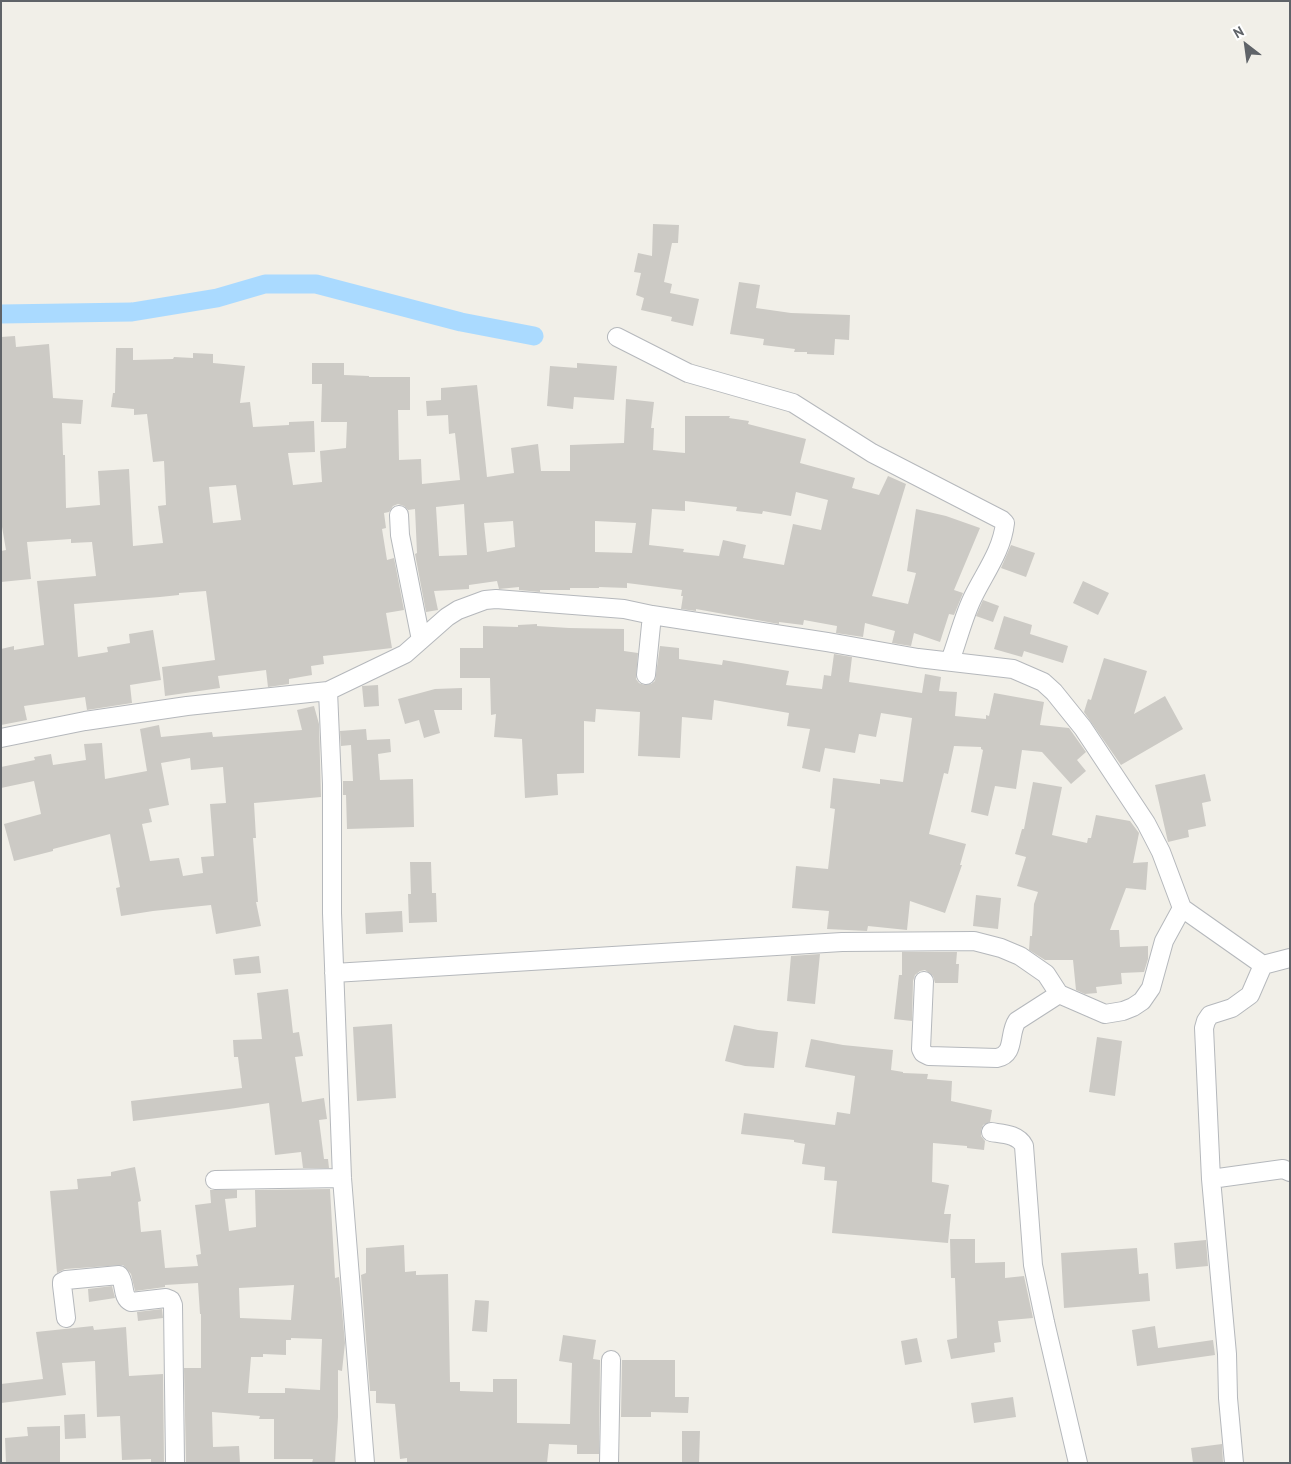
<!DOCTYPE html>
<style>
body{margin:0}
#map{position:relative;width:1291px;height:1464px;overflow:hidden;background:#f1efe8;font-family:"PT Sans",sans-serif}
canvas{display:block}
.frame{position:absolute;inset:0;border:2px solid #5f6368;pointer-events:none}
.north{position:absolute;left:1221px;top:20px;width:50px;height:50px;-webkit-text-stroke:4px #fff;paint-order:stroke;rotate:330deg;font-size:14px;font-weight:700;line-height:20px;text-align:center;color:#5f6368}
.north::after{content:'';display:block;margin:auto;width:18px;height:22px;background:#5f6368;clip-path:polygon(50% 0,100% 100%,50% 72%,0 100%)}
</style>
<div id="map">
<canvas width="1291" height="1464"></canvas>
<div class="frame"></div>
<div class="north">N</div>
</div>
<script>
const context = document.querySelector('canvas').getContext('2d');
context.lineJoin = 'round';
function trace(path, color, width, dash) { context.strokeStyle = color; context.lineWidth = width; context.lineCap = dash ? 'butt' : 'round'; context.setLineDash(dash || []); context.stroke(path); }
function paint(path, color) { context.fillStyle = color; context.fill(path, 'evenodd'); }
trace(new Path2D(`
 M 1,314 L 132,312 L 217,298 L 265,284 L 316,284 L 461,322 L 534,336`), '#aadaff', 19);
paint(new Path2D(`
 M 653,224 L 679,225 L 678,243 L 672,243 L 664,282 L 672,284 L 670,293 L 699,299 L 693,326 L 671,321 L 672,317 L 641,310 L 644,298 L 636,295 L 641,273 L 634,272 L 638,253 L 652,256 Z
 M 739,282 L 760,285 L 756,308 L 791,313 L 850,315 L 849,340 L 835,339 L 834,355 L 807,354 L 807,352 L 794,352 L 795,349 L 763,345 L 764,339 L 730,334 Z
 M 15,336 L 16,347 L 49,344 L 53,398 L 83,400 L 81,424 L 62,423 L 63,455 L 65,455 L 66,508 L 100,505 L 98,471 L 129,469 L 133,546 L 163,543 L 158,506 L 166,505 L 164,461 L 153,462 L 147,414 L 134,415 L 134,409 L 111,407 L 113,393 L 115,393 L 116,348 L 133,348 L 133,360 L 173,359 L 174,357 L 193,358 L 193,353 L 213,354 L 213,363 L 245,366 L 240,403 L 250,402 L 253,427 L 289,425 L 289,422 L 314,421 L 315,452 L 288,453 L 293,485 L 322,482 L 320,451 L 346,448 L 347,422 L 321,422 L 322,384 L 312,384 L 312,363 L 344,363 L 344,375 L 369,376 L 369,377 L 410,377 L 410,410 L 398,410 L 399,460 L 421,459 L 422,484 L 460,480 L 455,433 L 449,434 L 448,415 L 427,416 L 426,401 L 441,400 L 441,388 L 477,385 L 487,477 L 514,473 L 511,448 L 538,444 L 541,471 L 570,471 L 570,445 L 624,443 L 626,399 L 654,402 L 651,428 L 654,428 L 653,450 L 685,453 L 685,416 L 730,416 L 729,418 L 749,421 L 748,424 L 806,439 L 800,463 L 855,478 L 852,488 L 879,495 L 888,476 L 906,484 L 872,596 L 908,604 L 916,573 L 907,571 L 916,509 L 946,516 L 980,528 L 954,590 L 963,593 L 954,615 L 949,614 L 940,642 L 914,633 L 911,646 L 892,643 L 895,631 L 865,623 L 863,637 L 836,633 L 837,626 L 804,620 L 803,625 L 779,622 L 779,624 L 696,609 L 696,611 L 681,609 L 683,596 L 681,596 L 682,590 L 627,583 L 627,588 L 599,587 L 599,588 L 570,588 L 570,590 L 540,590 L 540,592 L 519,590 L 519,587 L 499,589 L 497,581 L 469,585 L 469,589 L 434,591 L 438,610 L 426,612 L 415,554 L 417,553 L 415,509 L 408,510 L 404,506 L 398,504 L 393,506 L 389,512 L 384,513 L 386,528 L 382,529 L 387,560 L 394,558 L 404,610 L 386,613 L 392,648 L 323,656 L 324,664 L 311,666 L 312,675 L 289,679 L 289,684 L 268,687 L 266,670 L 218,676 L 220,688 L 165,696 L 162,667 L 215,660 L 206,591 L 179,593 L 179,595 L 160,597 L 74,604 L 78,657 L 108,652 L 107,647 L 130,643 L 129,634 L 153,630 L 161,680 L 130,685 L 132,703 L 87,710 L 85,697 L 24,706 L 27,720 L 1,725 L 1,649 L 14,646 L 14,650 L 44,645 L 37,581 L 96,576 L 92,542 L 71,543 L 71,539 L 27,542 L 31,579 L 1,582 L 1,551 L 6,550 L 1,521 L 1,337 ZM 236,485 L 241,520 L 213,523 L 209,487 ZM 796,492 L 828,500 L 821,530 L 793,524 L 784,565 L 743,558 L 746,545 L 723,540 L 719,556 L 683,552 L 684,549 L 649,545 L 652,509 L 685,511 L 685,501 L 737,507 L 736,511 L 762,514 L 763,511 L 791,516 ZM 464,504 L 467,555 L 439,556 L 436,507 ZM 513,521 L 515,547 L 487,552 L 484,523 ZM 595,521 L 636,523 L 632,553 L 595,552 Z
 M 577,363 L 617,366 L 614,400 L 574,397 L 573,409 L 547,406 L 550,366 L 577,368 Z
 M 1011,545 L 1035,553 L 1026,577 L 1001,568 Z
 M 1083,581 L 1109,593 L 1098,615 L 1073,603 Z
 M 983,600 L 999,606 L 993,622 L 976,616 Z
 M 1004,616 L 1032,625 L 1030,634 L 1068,646 L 1063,663 L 1024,651 L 1022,657 L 994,649 Z
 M 537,624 L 537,626 L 569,628 L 624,629 L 624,651 L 638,653 L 636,679 L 639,683 L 644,685 L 651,684 L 655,681 L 660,646 L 679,648 L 679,659 L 722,665 L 723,660 L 789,671 L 786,685 L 822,689 L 824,675 L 831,676 L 834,654 L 852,657 L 849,682 L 922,693 L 925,674 L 941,677 L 939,691 L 957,692 L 955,716 L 986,719 L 986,715 L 989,716 L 994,693 L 1044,702 L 1040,725 L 1069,728 L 1086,752 L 1077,760 L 1086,771 L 1071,784 L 1042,752 L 1022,750 L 1016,789 L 995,786 L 988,816 L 971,812 L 983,750 L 981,749 L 981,747 L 954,746 L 948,774 L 944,773 L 929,834 L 966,844 L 960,865 L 962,865 L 945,913 L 910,901 L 907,930 L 868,926 L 867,931 L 827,929 L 829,911 L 792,908 L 796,866 L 828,869 L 835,809 L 830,808 L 833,778 L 880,784 L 880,779 L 903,782 L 912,718 L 881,713 L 876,737 L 859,734 L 855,753 L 825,748 L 820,772 L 802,768 L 810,729 L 787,726 L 789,713 L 714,700 L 712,720 L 682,717 L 680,758 L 638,756 L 640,712 L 596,709 L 595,722 L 584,721 L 584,773 L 557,774 L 558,795 L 525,798 L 522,739 L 494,737 L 496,714 L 491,715 L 490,678 L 460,678 L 460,648 L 483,648 L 483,626 L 518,627 L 518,625 Z
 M 1104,658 L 1147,671 L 1134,714 L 1165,696 L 1183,729 L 1121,765 L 1084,712 L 1088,699 L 1091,700 Z
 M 378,685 L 379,706 L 364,707 L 362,686 Z
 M 462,688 L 462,710 L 434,710 L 440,733 L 424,738 L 419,720 L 405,724 L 398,699 L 435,689 Z
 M 314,706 L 319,724 L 321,797 L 254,803 L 256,838 L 253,838 L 258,902 L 256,902 L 261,926 L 216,934 L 211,905 L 153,911 L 121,916 L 116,888 L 120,887 L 110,834 L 53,849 L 53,851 L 14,861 L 4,824 L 41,814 L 34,781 L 1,788 L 1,767 L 35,760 L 34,757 L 51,754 L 53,765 L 86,760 L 84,744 L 102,743 L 105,779 L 147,771 L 140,729 L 159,725 L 161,737 L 212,732 L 213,737 L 302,730 L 297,710 ZM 190,758 L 191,770 L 223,767 L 226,803 L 210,804 L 214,856 L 201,857 L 203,873 L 183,876 L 179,858 L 150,861 L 142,824 L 152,822 L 149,809 L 169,805 L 161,763 Z
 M 366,729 L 367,740 L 390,739 L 391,752 L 378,754 L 380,780 L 413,779 L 414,827 L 347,829 L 346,795 L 343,795 L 343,781 L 353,781 L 351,745 L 341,746 L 340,731 Z
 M 1205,774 L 1211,801 L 1202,803 L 1206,826 L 1188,830 L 1189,837 L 1168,842 L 1155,785 Z
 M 1033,782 L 1062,787 L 1052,835 L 1087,843 L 1088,838 L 1091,838 L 1096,815 L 1130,821 L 1139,833 L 1133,863 L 1148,862 L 1146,890 L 1126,888 L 1110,930 L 1119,930 L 1120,947 L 1148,946 L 1148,959 L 1144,972 L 1121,973 L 1122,984 L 1096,987 L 1097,993 L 1085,994 L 1076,990 L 1073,960 L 1045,960 L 1029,950 L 1030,936 L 1032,936 L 1034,904 L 1038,892 L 1017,886 L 1026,857 L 1015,854 L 1022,829 L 1024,829 Z
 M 410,862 L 431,862 L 432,893 L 436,893 L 437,922 L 409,923 L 408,894 L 411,894 Z
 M 976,895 L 1001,898 L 998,929 L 973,926 Z
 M 402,911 L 403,932 L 366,934 L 365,913 Z
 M 902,952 L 957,952 L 956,964 L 959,964 L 958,983 L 935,983 L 933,976 L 925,970 L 920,971 L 915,975 L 913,981 L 912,1021 L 894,1019 L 899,975 L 902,975 Z
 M 820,954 L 815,1004 L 787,1001 L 791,956 Z
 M 259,956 L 261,973 L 235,975 L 233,959 Z
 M 288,989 L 293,1033 L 299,1032 L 303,1056 L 295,1057 L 302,1102 L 324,1098 L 327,1119 L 319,1120 L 324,1159 L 328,1159 L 329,1168 L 303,1168 L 301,1152 L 275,1155 L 269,1103 L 229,1109 L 133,1121 L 131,1101 L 242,1088 L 238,1057 L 234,1057 L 233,1040 L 262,1039 L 257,993 Z
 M 392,1024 L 396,1098 L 357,1101 L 353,1027 Z
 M 734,1025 L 758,1030 L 778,1032 L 774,1068 L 745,1066 L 725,1061 Z
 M 1097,1037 L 1122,1041 L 1115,1096 L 1089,1092 Z
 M 811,1039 L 843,1045 L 893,1050 L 891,1070 L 903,1072 L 903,1073 L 928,1074 L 927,1079 L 952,1081 L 951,1101 L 992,1110 L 990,1122 L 983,1125 L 981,1130 L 981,1136 L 985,1141 L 984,1150 L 967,1148 L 967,1146 L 933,1143 L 932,1182 L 949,1185 L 944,1214 L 951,1214 L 948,1243 L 832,1233 L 837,1181 L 824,1180 L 825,1167 L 802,1164 L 805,1144 L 794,1142 L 794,1140 L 741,1134 L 744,1113 L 835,1125 L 837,1112 L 850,1114 L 855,1076 L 805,1067 Z
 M 135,1167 L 141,1201 L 138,1202 L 141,1232 L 161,1230 L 165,1268 L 198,1266 L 196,1255 L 201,1254 L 195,1205 L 211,1203 L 210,1190 L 237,1190 L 237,1198 L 225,1199 L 229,1231 L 256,1227 L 255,1190 L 330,1189 L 335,1278 L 339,1277 L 345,1343 L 342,1371 L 338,1370 L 338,1417 L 335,1463 L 312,1463 L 313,1459 L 274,1459 L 274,1419 L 259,1419 L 260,1416 L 212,1412 L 213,1447 L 239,1446 L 240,1463 L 186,1463 L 184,1368 L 201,1368 L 201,1314 L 200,1314 L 198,1283 L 165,1285 L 165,1287 L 135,1291 L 131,1274 L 123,1265 L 65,1269 L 57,1273 L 50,1191 L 78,1189 L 77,1179 L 111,1176 L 111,1172 ZM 294,1285 L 291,1320 L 240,1318 L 239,1288 ZM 291,1338 L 322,1339 L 320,1390 L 285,1388 L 285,1393 L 248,1393 L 251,1357 L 263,1357 L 263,1354 L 286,1355 L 286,1340 L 291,1340 Z
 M 950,1239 L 975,1239 L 975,1263 L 1005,1262 L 1005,1278 L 1024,1276 L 1033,1318 L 998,1321 L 1001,1342 L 994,1343 L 995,1352 L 951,1359 L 947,1340 L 957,1338 L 955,1278 L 951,1278 Z
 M 1206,1240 L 1208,1266 L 1176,1269 L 1174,1243 Z
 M 404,1245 L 405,1272 L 416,1271 L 416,1275 L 448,1274 L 450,1382 L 460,1382 L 460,1391 L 493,1392 L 493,1379 L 517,1379 L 517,1423 L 570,1424 L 572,1363 L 559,1361 L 563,1335 L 596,1340 L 593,1359 L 600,1360 L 599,1454 L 577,1454 L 577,1445 L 549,1444 L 547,1463 L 407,1463 L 407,1458 L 400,1459 L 395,1404 L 376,1403 L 376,1391 L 370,1391 L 361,1275 L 366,1273 L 366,1248 Z
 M 1137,1248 L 1139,1274 L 1148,1273 L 1150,1301 L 1064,1308 L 1061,1253 Z
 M 112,1286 L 115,1298 L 89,1302 L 88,1289 Z
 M 475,1300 L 489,1301 L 487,1332 L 472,1331 Z
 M 162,1309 L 163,1318 L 138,1321 L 137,1312 Z
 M 93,1326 L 94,1330 L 126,1327 L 129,1376 L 163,1374 L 164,1463 L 151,1463 L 151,1459 L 122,1460 L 120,1416 L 97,1417 L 95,1361 L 62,1363 L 66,1395 L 1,1403 L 1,1384 L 43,1379 L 36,1332 Z
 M 1155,1326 L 1158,1348 L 1213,1340 L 1215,1355 L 1137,1366 L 1132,1330 Z
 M 917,1338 L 922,1362 L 905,1365 L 901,1341 Z
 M 622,1360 L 675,1360 L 675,1397 L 689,1397 L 688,1413 L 651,1412 L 651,1417 L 621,1417 Z
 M 1013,1397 L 1016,1417 L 974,1423 L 971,1403 Z
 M 85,1414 L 86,1438 L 65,1439 L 64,1415 Z
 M 60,1426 L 60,1463 L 6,1463 L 5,1438 L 28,1436 L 27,1427 Z
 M 682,1431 L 700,1431 L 699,1463 L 682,1463 Z
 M 1222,1444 L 1223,1463 L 1193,1463 L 1191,1448 Z`), '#cccac5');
const minor = new Path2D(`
 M 617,337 L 688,373 L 793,403 L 872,453 L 1002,520 L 1005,523 C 1002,550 986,571 974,595 C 964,614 958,640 950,661
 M 399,515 L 400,535 L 421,640
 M 646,675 L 652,615
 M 328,691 L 332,784 L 332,913 L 342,1178 L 365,1463
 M 1,738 L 85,721 L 187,706 L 328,691 L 405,654 L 447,617 L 458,610 L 485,600 L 496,599 L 624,609 L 652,615 L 827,642 L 918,658 L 1013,669 L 1043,682 L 1054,692 L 1083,728 L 1146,823 L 1161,852 L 1182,908 L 1263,965 L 1290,958
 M 334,973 L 842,942 L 974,941 L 1001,948 L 1020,956 L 1046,974 L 1059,994
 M 924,981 L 921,1049 L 923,1053 L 929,1056 L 997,1058 C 1016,1054 1008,1034 1017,1021 L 1059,994 L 1105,1014 L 1123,1011 L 1133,1007 L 1142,1001 L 1151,988 L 1164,941 L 1182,908
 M 991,1132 C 1003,1134 1018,1134 1024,1146 L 1033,1265 L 1045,1322 L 1078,1463
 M 1211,1179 L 1283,1169 L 1290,1172
 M 215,1180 L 342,1178
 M 66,1318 L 62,1285 L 62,1282 L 66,1280 L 119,1275 C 126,1283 121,1297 131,1302 L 166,1298 L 171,1300 L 173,1305 L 175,1463
 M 609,1463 L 611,1360
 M 1234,1463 L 1228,1398 L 1227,1354 L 1211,1179 L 1204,1028 L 1206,1021 L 1210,1015 L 1232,1008 L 1250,995 L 1263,965`);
trace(minor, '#b5b8bc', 20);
trace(minor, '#fff', 18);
</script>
